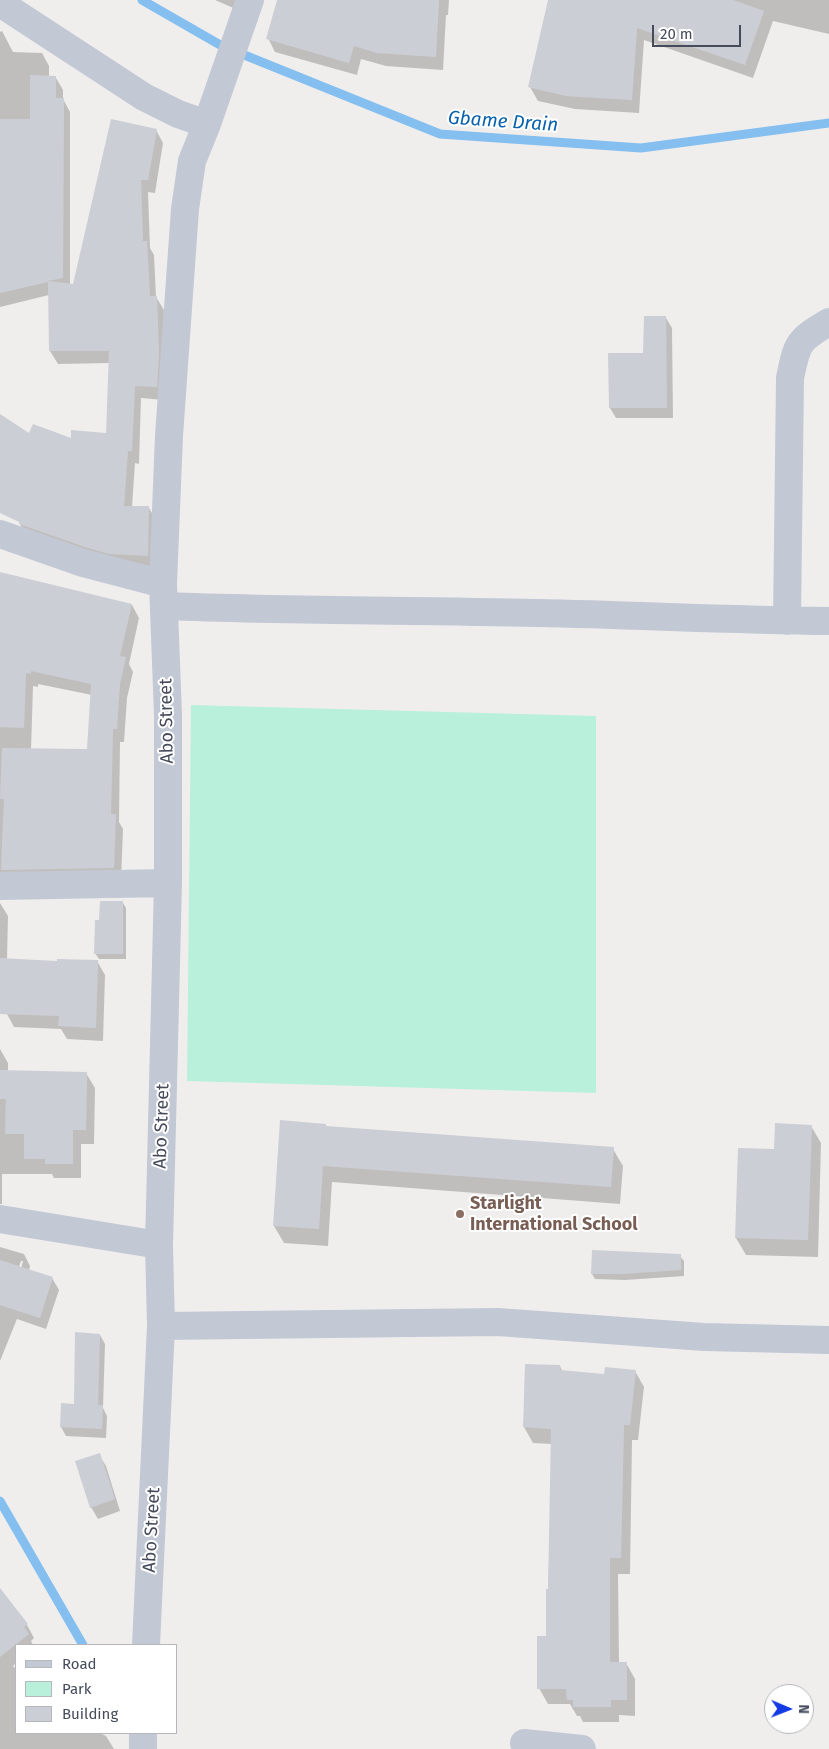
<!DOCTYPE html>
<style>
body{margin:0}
#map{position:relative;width:829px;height:1749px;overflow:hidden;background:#f0eeed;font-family:"Fira Sans",sans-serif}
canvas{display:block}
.legend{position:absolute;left:15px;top:1644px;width:162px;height:90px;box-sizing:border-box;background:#fff;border:1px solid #b5b7bd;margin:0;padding:6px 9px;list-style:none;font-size:15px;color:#454b5b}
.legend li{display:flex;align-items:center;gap:10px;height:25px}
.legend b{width:25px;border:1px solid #b5b7bd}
.north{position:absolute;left:764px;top:1684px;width:50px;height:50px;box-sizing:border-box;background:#fff;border:1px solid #b5b7bd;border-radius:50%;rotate:91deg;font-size:14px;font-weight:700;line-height:20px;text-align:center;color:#454b5b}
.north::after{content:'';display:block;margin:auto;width:18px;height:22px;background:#133be4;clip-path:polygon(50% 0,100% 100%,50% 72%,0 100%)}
.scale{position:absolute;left:652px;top:25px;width:89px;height:22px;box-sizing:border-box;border:2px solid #454b5b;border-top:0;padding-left:6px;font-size:15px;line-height:18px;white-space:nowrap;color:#454b5b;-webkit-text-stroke:4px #fff;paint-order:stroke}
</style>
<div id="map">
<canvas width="829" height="1749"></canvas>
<ul class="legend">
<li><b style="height:6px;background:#c3c8d5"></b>Road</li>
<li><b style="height:14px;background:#b9f0dc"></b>Park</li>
<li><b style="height:14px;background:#ccced5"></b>Building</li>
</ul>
<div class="north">N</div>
<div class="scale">20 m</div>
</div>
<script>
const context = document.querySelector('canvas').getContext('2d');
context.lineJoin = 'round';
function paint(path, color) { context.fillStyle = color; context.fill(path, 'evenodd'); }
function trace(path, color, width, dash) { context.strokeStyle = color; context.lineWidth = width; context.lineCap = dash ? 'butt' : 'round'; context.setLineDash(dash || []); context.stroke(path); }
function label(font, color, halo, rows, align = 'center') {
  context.font = font + ' "Fira Sans",sans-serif'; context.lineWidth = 4; context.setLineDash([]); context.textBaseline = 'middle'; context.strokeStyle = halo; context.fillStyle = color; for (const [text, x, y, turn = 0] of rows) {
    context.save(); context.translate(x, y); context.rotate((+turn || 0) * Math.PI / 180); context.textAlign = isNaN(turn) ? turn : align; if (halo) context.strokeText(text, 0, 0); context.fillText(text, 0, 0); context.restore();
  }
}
paint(new Path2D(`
 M 191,705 L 596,716 L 596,1093 L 187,1081 Z`), '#b9f0dc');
paint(new Path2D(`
 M 215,0 L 242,0 L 238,10 Z
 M 279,0 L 449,0 L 448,15 L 446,15 L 443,70 L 386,66 L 361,59 L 357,75 L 275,52 L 268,38 Z
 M 594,0 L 829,0 L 829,34 L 773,21 L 753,78 L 644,40 L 639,113 L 575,109 L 538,101 L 530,87 Z
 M 2,31 L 13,52 L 42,53 L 49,66 L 49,77 L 56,78 L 63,90 L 63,99 L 70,112 L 70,285 L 74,286 L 156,130 L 163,143 L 155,193 L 148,192 L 150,248 L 154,255 L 156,297 L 164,310 L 166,368 L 163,400 L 141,398 L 139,464 L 135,463 L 132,507 L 149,508 L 156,520 L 155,568 L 27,537 L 20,524 L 72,440 L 107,434 L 110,363 L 58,364 L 50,351 L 49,295 L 0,307 L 0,32 Z
 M 666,318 L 672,328 L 673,418 L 616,418 L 610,408 Z
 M 0,573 L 132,605 L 139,618 L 129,664 L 133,672 L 127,698 L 124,742 L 120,742 L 119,822 L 123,829 L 121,881 L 0,886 ZM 38,684 L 92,695 L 88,751 L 31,750 L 33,686 L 38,687 Z
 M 0,903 L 8,916 L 7,959 L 58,962 L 97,961 L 105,975 L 103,1041 L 67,1039 L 61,1029 L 14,1027 L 7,1014 L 0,1014 Z
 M 123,903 L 126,908 L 126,959 L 99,959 L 95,953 L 100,921 Z
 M 0,1049 L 8,1063 L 8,1071 L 86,1073 L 95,1088 L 94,1144 L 81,1144 L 81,1178 L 54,1178 L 52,1174 L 2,1174 L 2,1204 L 0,1204 Z
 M 281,1122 L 326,1127 L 613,1149 L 623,1166 L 620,1204 L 332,1182 L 328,1246 L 284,1243 L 274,1226 Z
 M 811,1126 L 821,1143 L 818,1257 L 746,1255 L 736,1238 L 775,1150 Z
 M 0,1247 L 24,1254 L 30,1266 L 29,1270 L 52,1278 L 59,1290 L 46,1329 L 17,1319 L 0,1361 ZM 21,1261 L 23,1261 L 20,1273 L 17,1272 Z
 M 680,1256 L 684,1261 L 684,1276 L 625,1280 L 595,1279 L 592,1274 Z
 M 100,1335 L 105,1344 L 103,1408 L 107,1416 L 106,1438 L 66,1436 L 61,1427 L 75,1405 Z
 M 560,1366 L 562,1371 L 606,1375 L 635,1371 L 644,1387 L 638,1440 L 632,1440 L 630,1574 L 618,1574 L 619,1664 L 626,1663 L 635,1679 L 635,1716 L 619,1715 L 619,1722 L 583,1722 L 580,1716 L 577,1716 L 570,1704 L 548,1704 L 539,1688 L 547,1637 L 552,1444 L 533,1443 L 524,1427 Z
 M 99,1455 L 106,1466 L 120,1511 L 98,1519 L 91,1507 Z
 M 0,1590 L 27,1625 L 34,1638 L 31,1641 L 33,1645 L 16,1645 L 16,1663 L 13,1666 L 16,1669 L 16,1733 L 100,1733 L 106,1736 L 114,1749 L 0,1749 Z`), '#0003');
trace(new Path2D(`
 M 142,0 L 222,46 L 440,134 L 641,148 L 829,123
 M 0,1501 L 83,1645`), '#84bfef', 9);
paint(new Path2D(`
 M 277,0 L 439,0 L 436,57 L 377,53 L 354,46 L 349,63 L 266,39 Z
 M 548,0 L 733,0 L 764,11 L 745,65 L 637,28 L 632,100 L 566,96 L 528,87 Z
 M 30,75 L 56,76 L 56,98 L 64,98 L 63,278 L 48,281 L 73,284 L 111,119 L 157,129 L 148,180 L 141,180 L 143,241 L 147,241 L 150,296 L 157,296 L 159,354 L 157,387 L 135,386 L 132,451 L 128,451 L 124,506 L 149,506 L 148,556 L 109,554 L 88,548 L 19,524 L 19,522 L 0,513 L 0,414 L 29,433 L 33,424 L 71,438 L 71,430 L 106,433 L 109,351 L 49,351 L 48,282 L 0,293 L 0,119 L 30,119 Z
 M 644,316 L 666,316 L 667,408 L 609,408 L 608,353 L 643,353 Z
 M 0,572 L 132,604 L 120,656 L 126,657 L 120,684 L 117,729 L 113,729 L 111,814 L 116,814 L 114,868 L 1,870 L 4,799 L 0,799 L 2,748 L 87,749 L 91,684 L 31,671 L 31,674 L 26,673 L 24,728 L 0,727 Z
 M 100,901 L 123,901 L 123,954 L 94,954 L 95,920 L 99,920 Z
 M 0,958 L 57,961 L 57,959 L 98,960 L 96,1028 L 58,1026 L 59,1016 L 0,1014 Z
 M 0,1070 L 87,1072 L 86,1130 L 73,1130 L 73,1164 L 45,1164 L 45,1159 L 24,1159 L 24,1134 L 5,1134 L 6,1099 L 0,1099 Z
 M 280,1120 L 326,1124 L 326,1126 L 614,1147 L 611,1187 L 323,1166 L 319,1229 L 273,1226 Z
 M 775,1123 L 812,1125 L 808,1240 L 735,1238 L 738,1148 L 774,1149 Z
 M 592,1250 L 681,1254 L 681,1270 L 621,1274 L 591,1274 Z
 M 0,1260 L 53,1277 L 40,1318 L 0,1305 Z
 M 75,1332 L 100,1334 L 98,1405 L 103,1405 L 102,1429 L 60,1427 L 61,1403 L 74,1404 Z
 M 525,1364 L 560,1365 L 560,1370 L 604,1374 L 605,1367 L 636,1370 L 630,1425 L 624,1425 L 621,1558 L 610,1558 L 610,1662 L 627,1662 L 627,1700 L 611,1700 L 611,1707 L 573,1707 L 573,1700 L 567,1700 L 566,1689 L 537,1689 L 537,1636 L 546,1636 L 546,1589 L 548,1589 L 551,1429 L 523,1427 Z
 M 100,1453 L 115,1499 L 90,1508 L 75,1461 Z
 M 0,1588 L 28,1624 L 24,1627 L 29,1634 L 0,1657 Z`), '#ccced5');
trace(new Path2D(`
 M 0,3 L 144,97 L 178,114 L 207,124
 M 0,534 L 83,563 L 163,584
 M 165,606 C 289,611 414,610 538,613 C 635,615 732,620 829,621
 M 787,621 L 790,378 C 797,343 798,340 829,322
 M 0,886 L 168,883
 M 0,1219 L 159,1245
 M 161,1326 L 498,1322 L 704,1337 L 829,1340
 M 146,1645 L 161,1326 L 159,1245 L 168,883 L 168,715 L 163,584 L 169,436 L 185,209 L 192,161 L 207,124 L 250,0
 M 524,1743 L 582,1749
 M 143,1749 L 143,1733`), '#c3c8d5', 28);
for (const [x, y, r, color] of [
 [460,1214,5,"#8d6e63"]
]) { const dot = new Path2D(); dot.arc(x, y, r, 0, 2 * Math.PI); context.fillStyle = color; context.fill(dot); trace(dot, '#fff', 2); }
label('18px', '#454b5b', '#fff', [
 ["Abo Street",167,721,-91],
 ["Abo Street",162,1126,-88],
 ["Abo Street",152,1530,-87]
]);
label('bold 18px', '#785e54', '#fff', [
 ["Starlight",470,1204],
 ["International School",470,1225]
], 'left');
label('italic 19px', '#0761ac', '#fff', [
 ["Gbame Drain",503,122,4]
]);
</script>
